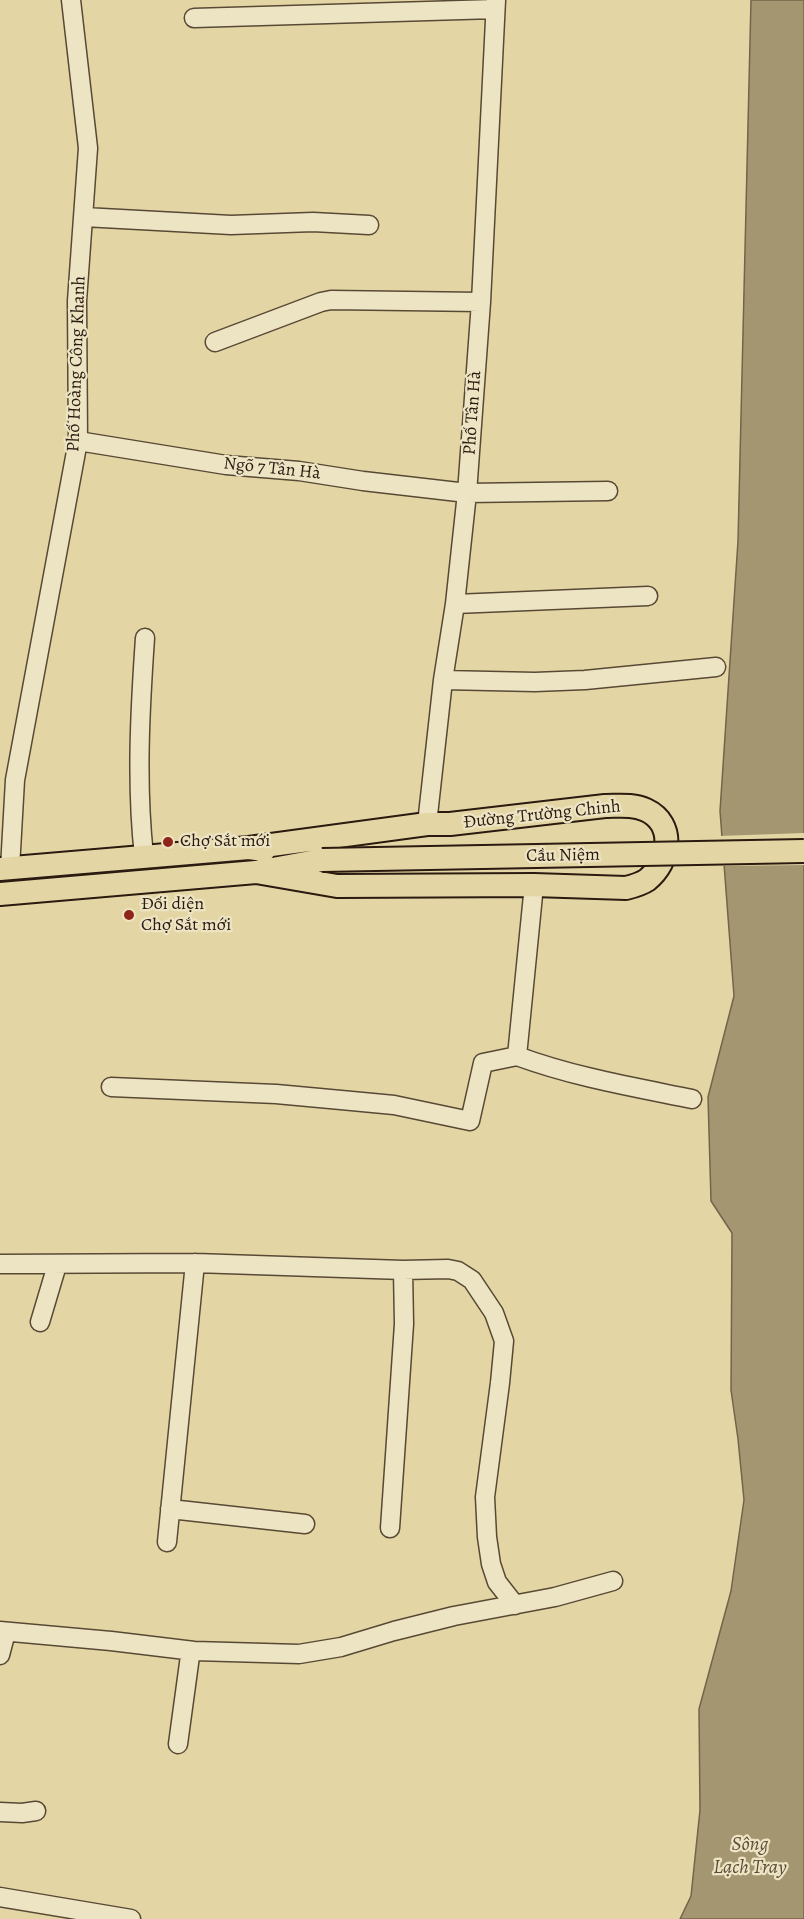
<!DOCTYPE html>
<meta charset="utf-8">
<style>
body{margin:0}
canvas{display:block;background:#e4d6a4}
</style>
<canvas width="804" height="1919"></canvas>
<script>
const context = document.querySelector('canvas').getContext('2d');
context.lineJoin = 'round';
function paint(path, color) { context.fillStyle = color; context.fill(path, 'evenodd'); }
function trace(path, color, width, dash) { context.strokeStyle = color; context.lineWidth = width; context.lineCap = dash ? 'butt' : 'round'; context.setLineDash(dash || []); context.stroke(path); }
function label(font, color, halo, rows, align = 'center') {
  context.font = font + ' Alegreya,serif'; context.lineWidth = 4.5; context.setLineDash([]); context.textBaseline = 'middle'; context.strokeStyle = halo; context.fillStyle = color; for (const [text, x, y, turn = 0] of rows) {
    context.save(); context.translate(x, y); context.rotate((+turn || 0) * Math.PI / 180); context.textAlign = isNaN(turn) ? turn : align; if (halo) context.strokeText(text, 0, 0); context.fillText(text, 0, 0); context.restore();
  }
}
const water = new Path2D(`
 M 751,0 L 804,0 L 804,1919 L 680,1919 L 691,1896 L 700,1810 L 699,1709 L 731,1591 L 744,1500 L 738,1439 L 731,1390 L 732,1233 L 711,1201 L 708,1097 L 734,996 L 720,811 L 738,541 Z`);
paint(water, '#a59672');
trace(water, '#74644b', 1.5);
paint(new Path2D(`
 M 804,833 L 804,865 L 721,866 L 719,836 Z`), '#e4d6a4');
const minor = new Path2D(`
 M 194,18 L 495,9
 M 84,217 L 231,225 L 313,222 L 369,225
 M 215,342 L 321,302 L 331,300 L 481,302
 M 78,441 L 226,465 L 299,471 L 363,481 L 467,493 L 608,491
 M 455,604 L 648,596
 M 443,680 L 535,682 L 585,680 L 716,667
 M 427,824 L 443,680 L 455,604 L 467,493 L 481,302 L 496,0
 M 144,856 C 136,784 140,710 145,638
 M 10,868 L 15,780 L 78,441 L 77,301 L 88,148 L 71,0
 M 517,1056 C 574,1077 633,1087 692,1099
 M 111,1087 L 276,1094 L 341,1100 L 394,1105 L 470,1121 L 483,1063 L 517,1056 L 534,885
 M 0,1264 L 195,1263 L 403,1270 L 404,1324 L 390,1528
 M 403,1270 L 448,1269 L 458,1271 L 472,1280 L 494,1313 L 504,1341 L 500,1383 L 485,1497 L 487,1537 L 491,1564 L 497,1582 L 515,1605
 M 40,1322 L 57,1265
 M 170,1509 L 305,1524
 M 167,1542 L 195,1263
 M 0,1631 L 111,1641 L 194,1651 L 299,1654 L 341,1647 L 394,1631 L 454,1616 L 555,1597 L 613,1581
 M 0,1655 L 6,1632
 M 178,1744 L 190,1656 L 194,1651
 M 0,1812 L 22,1813 L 36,1811
 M 0,1897 L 131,1919`);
const major = new Path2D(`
 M 249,848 L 427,824 L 450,824 L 605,806 C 619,806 633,804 646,810 C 676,824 670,862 647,880 C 641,884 634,886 626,888 L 534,885 L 337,886 L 256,872
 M 0,869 L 249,848 L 264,850
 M 0,894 L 256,872 L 322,860`);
trace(minor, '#584935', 21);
trace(major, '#2a1a10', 26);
trace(minor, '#ede4c4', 18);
trace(major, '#e4d6a4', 22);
const majorBridge = new Path2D(`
 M 322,860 L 804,851`);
trace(majorBridge, '#2a1a10', 26, []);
trace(majorBridge, '#e4d6a4', 22);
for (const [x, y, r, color] of [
 [168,842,6,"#8f2418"],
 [129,915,6,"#8f2418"]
]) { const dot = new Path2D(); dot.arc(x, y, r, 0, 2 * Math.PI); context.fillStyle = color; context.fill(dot); trace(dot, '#ede4c4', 2); }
label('18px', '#2a1a10', '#ede4c4', [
 ["Phố Hoàng Công Khanh",77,364,-88],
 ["Phố Tân Hà",473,413,-86],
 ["Ngõ 7 Tân Hà",272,469,6],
 ["Đường Trường Chinh",542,815,-6],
 ["Cầu Niệm",563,856,-1]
]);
label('18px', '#2a1a10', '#ede4c4', [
 ["Chợ Sắt mới",180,842],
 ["Đối diện",141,905],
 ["Chợ Sắt mới",141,926]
], 'left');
label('italic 20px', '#5b4c37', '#ede4c4', [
 ["Sông",750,1845],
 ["Lạch Tray",750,1868]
]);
</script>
